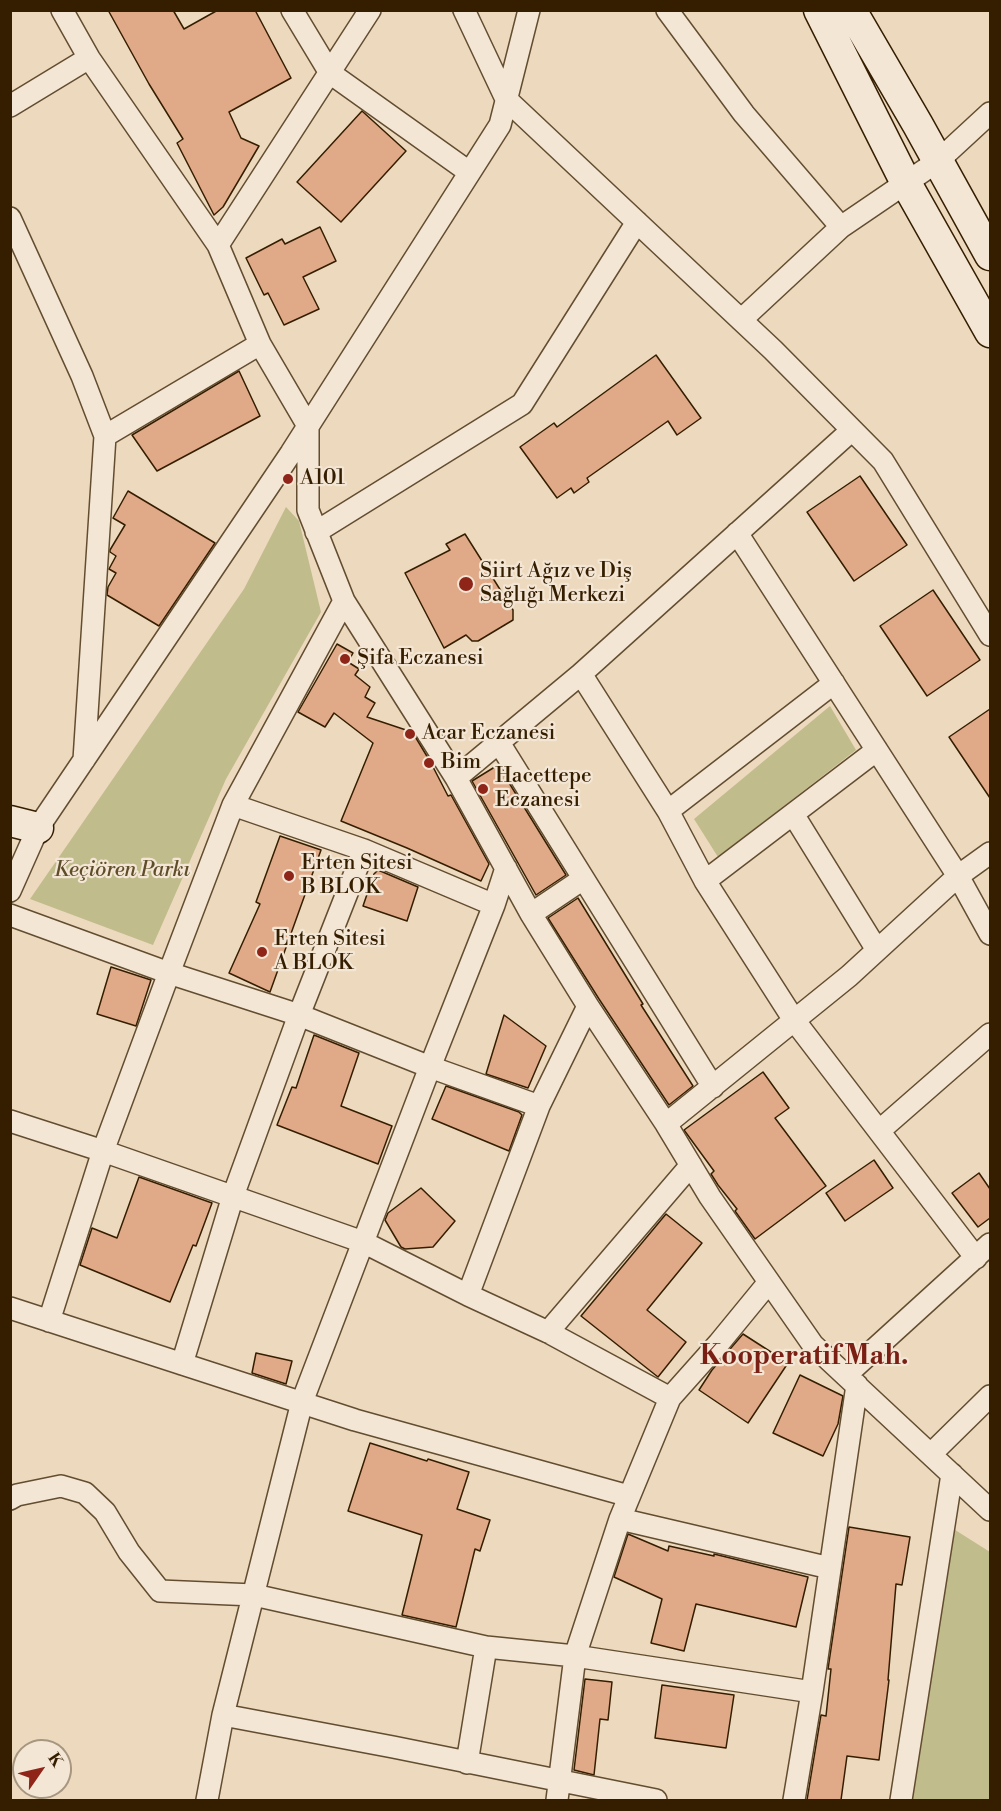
<!DOCTYPE html>
<meta charset="utf-8">
<style>
body{margin:0}
#map{position:relative;width:1001px;height:1811px;overflow:hidden;background:#edd9be;font-family:"Libre Bodoni",serif}
canvas{display:block}
.frame{position:absolute;inset:0;border:12px solid #351e00;pointer-events:none}
.north{position:absolute;left:12px;top:1739px;width:60px;height:60px;box-sizing:border-box;background:#f3e6d5;border:2px solid #a79680;border-radius:50%;rotate:56deg;font-size:16px;font-weight:700;line-height:24px;text-align:center;color:#351e00}
.north::after{content:'';display:block;margin:auto;width:21px;height:27px;background:#8f2418;clip-path:polygon(50% 0,100% 100%,50% 72%,0 100%)}
</style>
<div id="map">
<canvas width="1001" height="1811"></canvas>
<div class="frame"></div>
<div class="north">K</div>
</div>
<script>
const context = document.querySelector('canvas').getContext('2d');
context.lineJoin = 'round';
function paint(path, color) { context.fillStyle = color; context.fill(path, 'evenodd'); }
function trace(path, color, width, dash) { context.strokeStyle = color; context.lineWidth = width; context.lineCap = dash ? 'butt' : 'round'; context.setLineDash(dash || []); context.stroke(path); }
function label(font, color, halo, rows, align = 'center') {
  context.font = font + ' "Libre Bodoni",serif'; context.lineWidth = 4.5; context.setLineDash([]); context.textBaseline = 'middle'; context.strokeStyle = halo; context.fillStyle = color; for (const [text, x, y, turn = 0] of rows) {
    context.save(); context.translate(x, y); context.rotate((+turn || 0) * Math.PI / 180); context.textAlign = isNaN(turn) ? turn : align; if (halo) context.strokeText(text, 0, 0); context.fillText(text, 0, 0); context.restore();
  }
}
paint(new Path2D(`
 M 286,507 L 299,521 L 321,612 L 226,779 L 153,945 L 30,899 L 244,589 Z
 M 830,706 L 856,750 L 718,857 L 694,819 Z
 M 952,1528 L 990,1552 L 990,1800 L 908,1800 Z`), '#c0bc8c');
const building = new Path2D(`
 M 108,10 L 173,10 L 184,29 L 218,10 L 255,10 L 291,78 L 229,112 L 241,138 L 259,146 L 223,207 L 214,215 L 177,143 L 183,139 L 149,84 Z
 M 362,111 L 406,151 L 341,222 L 297,182 Z
 M 320,227 L 336,261 L 303,277 L 319,309 L 284,325 L 268,293 L 264,295 L 246,258 L 282,239 L 285,244 Z
 M 656,355 L 701,418 L 677,435 L 668,421 L 587,478 L 589,482 L 574,493 L 571,488 L 557,498 L 520,447 L 554,423 L 557,427 Z
 M 239,371 L 260,416 L 157,471 L 132,435 Z
 M 860,476 L 907,545 L 854,581 L 807,512 Z
 M 128,491 L 215,543 L 159,626 L 107,595 L 108,587 L 116,573 L 109,569 L 116,556 L 110,552 L 110,550 L 125,525 L 113,518 Z
 M 465,534 L 513,610 L 513,620 L 478,641 L 472,641 L 466,635 L 444,648 L 405,573 L 450,550 L 446,544 Z
 M 933,590 L 980,660 L 927,696 L 880,626 Z
 M 337,644 L 353,653 L 348,662 L 359,669 L 355,675 L 370,687 L 365,697 L 375,703 L 367,717 L 409,731 L 413,733 L 431,763 L 448,796 L 451,795 L 489,864 L 481,881 L 407,848 L 341,821 L 373,743 L 334,713 L 325,727 L 298,712 Z
 M 990,709 L 990,798 L 949,737 Z
 M 498,765 L 566,875 L 536,895 L 472,781 Z
 M 280,836 L 321,850 L 270,992 L 229,973 L 260,904 L 256,902 Z
 M 378,870 L 418,887 L 407,921 L 363,906 L 374,874 Z
 M 578,898 L 643,1004 L 641,1005 L 693,1086 L 669,1105 L 599,999 L 548,918 Z
 M 111,967 L 151,980 L 136,1026 L 97,1014 Z
 M 504,1015 L 546,1046 L 528,1088 L 486,1074 Z
 M 314,1035 L 359,1053 L 341,1106 L 392,1126 L 378,1164 L 277,1125 L 292,1087 L 296,1088 Z
 M 763,1072 L 789,1108 L 775,1118 L 826,1186 L 755,1239 L 735,1211 L 737,1209 L 718,1185 L 711,1174 L 714,1171 L 684,1130 Z
 M 446,1086 L 519,1112 L 522,1115 L 509,1151 L 432,1119 Z
 M 874,1160 L 893,1188 L 845,1221 L 826,1193 Z
 M 979,1173 L 990,1189 L 990,1218 L 978,1227 L 952,1193 Z
 M 139,1177 L 212,1203 L 196,1246 L 193,1245 L 170,1302 L 80,1265 L 92,1228 L 117,1238 Z
 M 421,1188 L 455,1221 L 433,1247 L 405,1249 L 401,1247 L 385,1220 L 388,1213 Z
 M 666,1214 L 702,1243 L 647,1310 L 686,1342 L 658,1377 L 581,1316 Z
 M 743,1334 L 788,1363 L 748,1423 L 699,1390 L 712,1370 Z
 M 256,1353 L 292,1361 L 286,1384 L 252,1373 Z
 M 800,1375 L 843,1396 L 838,1424 L 823,1456 L 773,1433 Z
 M 370,1443 L 427,1461 L 428,1459 L 469,1472 L 457,1509 L 490,1520 L 480,1551 L 475,1549 L 456,1627 L 402,1615 L 422,1535 L 348,1511 Z
 M 849,1527 L 910,1537 L 902,1585 L 896,1584 L 888,1680 L 889,1680 L 879,1760 L 847,1756 L 841,1800 L 807,1800 L 821,1715 L 826,1716 L 831,1669 L 828,1669 Z
 M 628,1534 L 668,1551 L 669,1546 L 714,1556 L 714,1554 L 808,1577 L 796,1627 L 696,1604 L 684,1651 L 651,1643 L 662,1599 L 614,1577 Z
 M 585,1679 L 612,1682 L 608,1720 L 600,1719 L 594,1775 L 574,1770 Z
 M 662,1685 L 734,1695 L 726,1748 L 655,1738 Z`);
paint(building, '#e0a988');
trace(building, '#351e00', 1.5);
const street = new Path2D(`
 M 62,10 L 89,58 L 218,245 L 260,344 L 308,426 L 308,510 L 344,601 L 456,778 L 531,914 L 588,1006 L 666,1124 L 710,1197 L 813,1345 L 990,1510
 M 292,10 L 330,73 L 469,172
 M 464,10 L 506,99 L 773,350 L 883,461 L 990,635
 M 667,10 L 744,114 L 841,227
 M 10,106 L 89,58
 M 10,218 L 82,376 L 105,436 L 84,760
 M 218,245 L 370,10
 M 741,320 L 841,227 L 938,161 L 990,113
 M 105,436 L 260,344
 M 316,532 L 522,404 L 637,222
 M 737,533 L 958,876 L 990,934
 M 581,674 L 668,811 L 705,881 L 794,1020 L 976,1258
 M 498,741 L 713,1087
 M 456,778 L 581,674 L 852,430
 M 233,805 L 364,850 L 494,905
 M 668,811 L 834,683
 M 793,814 L 877,950
 M 705,881 L 877,750
 M 10,891 L 38,828 L 291,453 L 500,125 L 529,10
 M 531,914 L 583,879
 M 10,915 L 169,973 L 299,1015 L 430,1067 L 539,1106
 M 10,1121 L 103,1151 L 363,1242 L 468,1295 L 548,1332 L 670,1398
 M 666,1124 L 849,976 L 958,876 L 990,853
 M 879,1131 L 990,1034
 M 468,1295 L 539,1106 L 588,1006
 M 10,1308 L 355,1420 L 629,1496
 M 49,1321 L 103,1151 L 169,973 L 233,805 L 344,601
 M 548,1332 L 691,1165
 M 182,1364 L 233,1196 L 299,1015 L 364,850
 M 846,1375 L 990,1244
 M 931,1454 L 990,1396
 M 10,1499 L 17,1495 L 61,1486 L 85,1493 L 105,1512 L 129,1552 L 160,1591 L 254,1595 L 486,1647 L 575,1656 L 812,1692
 M 620,1519 L 830,1568
 M 223,1715 L 393,1747 L 656,1800
 M 467,1763 L 486,1647
 M 207,1800 L 223,1715 L 302,1402 L 430,1067 L 494,905 L 506,868
 M 557,1800 L 575,1656 L 620,1519 L 670,1398 L 719,1343 L 769,1282
 M 794,1800 L 812,1692 L 857,1385
 M 901,1800 L 952,1474`);
const secondary = new Path2D(`
 M 819,10 L 906,183 L 990,332
 M 851,10 L 918,125 L 990,255
 M 10,821 L 38,828`);
trace(street, '#634d30', 24);
trace(secondary, '#351e00', 33);
trace(street, '#f3e6d5', 21);
trace(secondary, '#f3e6d5', 30);
for (const [x, y, r, color] of [
 [288,479,6,"#8f2418"],
 [466,584,8,"#8f2418"],
 [345,659,6,"#8f2418"],
 [410,734,6,"#8f2418"],
 [429,763,6,"#8f2418"],
 [483,789,6,"#8f2418"],
 [289,876,6,"#8f2418"],
 [262,952,6,"#8f2418"]
]) { const dot = new Path2D(); dot.arc(x, y, r, 0, 2 * Math.PI); context.fillStyle = color; context.fill(dot); trace(dot, '#f3e6d5', 2); }
label('21px', '#351e00', '#f3e6d5', [
 ["A101",300,479],
 ["Siirt Ağız ve Diş",480,572],
 ["Sağlığı Merkezi",480,596],
 ["Şifa Eczanesi",357,659],
 ["Acar Eczanesi",422,734],
 ["Bim",441,763],
 ["Hacettepe",495,777],
 ["Eczanesi",495,801],
 ["Erten Sitesi",301,864],
 ["B BLOK",301,888],
 ["Erten Sitesi",274,940],
 ["A BLOK",274,964]
], 'left');
label('italic 21px', '#5f4d2a', '#f3e6d5', [
 ["Keçiören Parkı",122,871]
]);
label('bold 27px', '#7a1f14', '#f3e6d5', [
 ["Kooperatif Mah.",804,1358]
]);
</script>
